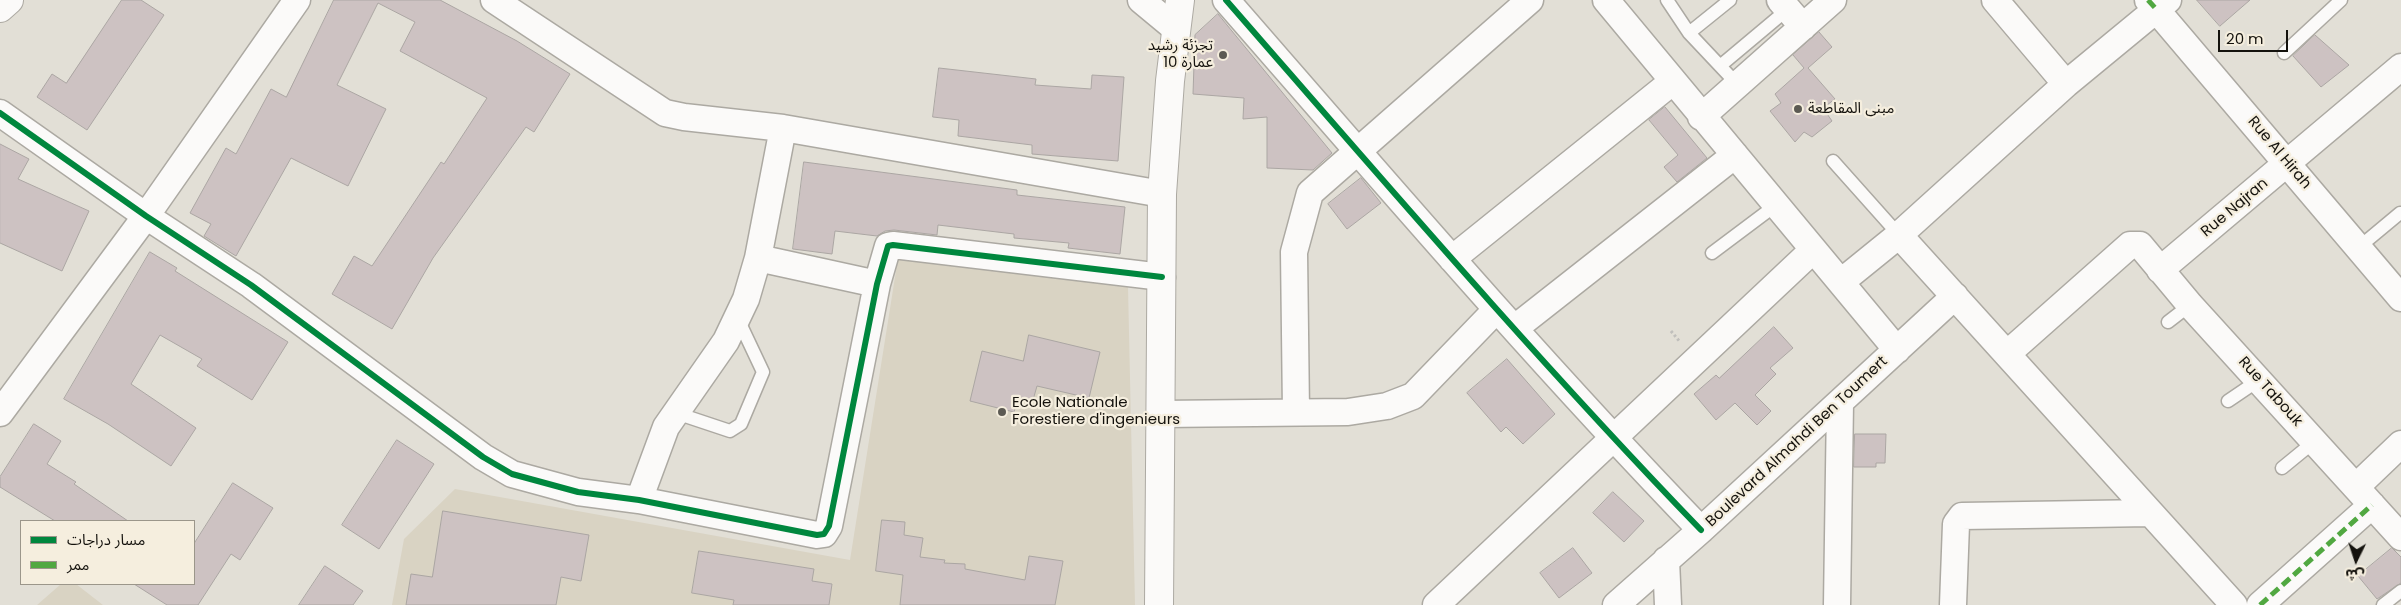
<!DOCTYPE html>
<meta charset="utf-8">
<style>
body{margin:0}
#map{position:relative;width:2401px;height:605px;overflow:hidden;background:#e2dfd6;font-family:Poppins,"Noto Sans Arabic",sans-serif}
canvas{display:block}
.legend{position:absolute;left:20px;top:520px;width:175px;height:65px;box-sizing:border-box;background:#f5eede;border:1px solid #9b968a;margin:0;padding:6px 9px;list-style:none;font-size:15px;color:#14120d}
.legend li{display:flex;align-items:center;gap:10px;height:25px}
.legend b{width:25px;border:1px solid #9b968a}
.north{position:absolute;left:2331px;top:535px;width:50px;height:50px;-webkit-text-stroke:4px #f5eede;paint-order:stroke;rotate:184deg;font-size:14px;font-weight:700;line-height:20px;text-align:center;color:#14120d}
.north::after{content:'';display:block;margin:auto;width:18px;height:22px;background:#14120d;clip-path:polygon(50% 0,100% 100%,50% 72%,0 100%)}
.scale{position:absolute;left:2218px;top:30px;width:70px;height:22px;box-sizing:border-box;border:2px solid #14120d;border-top:0;padding-left:6px;font-size:15px;line-height:18px;white-space:nowrap;color:#14120d;-webkit-text-stroke:4px #f5eede;paint-order:stroke}
</style>
<div id="map">
<canvas width="2401" height="605"></canvas>
<ul class="legend">
<li><b style="height:6px;background:#00873e"></b>مسار دراجات</li>
<li><b style="height:6px;background:#51a841"></b>ممر</li>
</ul>
<div class="north">ش</div>
<div class="scale">20 m</div>
</div>
<script>
const context = document.querySelector('canvas').getContext('2d');
context.lineJoin = 'round';
function paint(path, color) { context.fillStyle = color; context.fill(path, 'evenodd'); }
function trace(path, color, width, dash) { context.strokeStyle = color; context.lineWidth = width; context.lineCap = dash ? 'butt' : 'round'; context.setLineDash(dash || []); context.stroke(path); }
function label(font, color, halo, rows, align = 'center') {
  context.font = font + ' Poppins,"Noto Sans Arabic",sans-serif'; context.lineWidth = 4.5; context.setLineDash([]); context.textBaseline = 'middle'; context.strokeStyle = halo; context.fillStyle = color; for (const [text, x, y, turn = 0] of rows) {
    context.save(); context.translate(x, y); context.rotate((+turn || 0) * Math.PI / 180); context.textAlign = isNaN(turn) ? turn : align; if (halo) context.strokeText(text, 0, 0); context.fillText(text, 0, 0); context.restore();
  }
}
paint(new Path2D(`
 M 899,252 L 1128,287 L 1135,605 L 392,605 L 404,539 L 455,489 L 850,560 Z
 M 61,584 L 76,584 L 103,605 L 37,605 Z`), '#d9d3c3');
const building = new Path2D(`
 M 122,0 L 141,0 L 164,15 L 87,130 L 37,97 L 52,74 L 66,83 Z
 M 334,0 L 440,0 L 517,41 L 570,74 L 534,132 L 526,127 L 433,258 L 392,329 L 332,294 L 354,256 L 372,266 L 441,162 L 444,164 L 487,98 L 400,51 L 415,22 L 378,3 L 337,85 L 386,109 L 348,186 L 291,158 L 236,256 L 204,236 L 211,224 L 190,213 L 226,148 L 236,154 L 271,89 L 286,97 Z
 M 2197,0 L 2250,0 L 2220,26 Z
 M 1218,14 L 1332,153 L 1313,170 L 1267,168 L 1267,117 L 1243,119 L 1244,98 L 1193,94 L 1195,35 Z
 M 1819,32 L 1832,47 L 1808,68 L 1835,99 L 1823,108 L 1832,121 L 1812,137 L 1804,132 L 1795,142 L 1770,111 L 1781,103 L 1775,94 L 1804,68 L 1793,55 Z
 M 2315,35 L 2349,65 L 2321,87 L 2293,56 Z
 M 939,68 L 1036,79 L 1035,85 L 1091,89 L 1092,75 L 1124,77 L 1118,161 L 1032,154 L 1032,145 L 958,136 L 959,120 L 933,117 Z
 M 1665,107 L 1707,158 L 1677,182 L 1664,167 L 1678,155 L 1649,120 Z
 M 0,144 L 29,159 L 18,179 L 89,211 L 62,271 L 0,243 Z
 M 804,162 L 1017,190 L 1017,195 L 1125,207 L 1120,254 L 1068,248 L 1069,243 L 1014,238 L 1014,234 L 938,225 L 937,235 L 894,230 L 885,231 L 877,236 L 835,231 L 832,254 L 793,249 Z
 M 1361,178 L 1381,203 L 1347,229 L 1328,204 Z
 M 150,252 L 177,268 L 175,271 L 288,342 L 252,400 L 197,366 L 202,359 L 160,335 L 131,384 L 196,428 L 171,466 L 108,424 L 64,399 Z
 M 1774,327 L 1793,348 L 1770,368 L 1776,374 L 1755,395 L 1771,411 L 1757,425 L 1735,403 L 1716,420 L 1694,394 L 1716,375 L 1719,378 Z
 M 1029,335 L 1100,352 L 1089,398 L 1037,386 L 1033,400 L 1018,397 L 1014,412 L 970,401 L 982,351 L 1023,361 Z
 M 1507,359 L 1555,414 L 1523,444 L 1506,427 L 1501,432 L 1467,393 Z
 M 34,424 L 61,441 L 47,464 L 76,482 L 74,484 L 128,521 L 55,521 L 0,487 L 0,477 Z
 M 1855,434 L 1886,434 L 1885,463 L 1876,463 L 1876,467 L 1854,467 Z
 M 397,440 L 434,464 L 379,549 L 342,525 Z
 M 233,483 L 273,508 L 240,560 L 231,554 L 198,605 L 167,605 L 134,584 L 194,584 L 194,544 Z
 M 1613,492 L 1644,521 L 1624,542 L 1593,513 Z
 M 443,511 L 589,535 L 581,581 L 561,577 L 556,605 L 406,605 L 411,574 L 432,577 Z
 M 882,520 L 905,522 L 904,535 L 923,538 L 920,557 L 945,560 L 944,563 L 965,564 L 965,569 L 1025,580 L 1029,556 L 1063,561 L 1055,605 L 900,605 L 903,575 L 876,571 Z
 M 1573,548 L 1592,573 L 1559,598 L 1540,573 Z
 M 2392,548 L 2401,557 L 2401,583 L 2377,599 L 2358,576 Z
 M 699,551 L 814,569 L 812,581 L 832,584 L 829,605 L 733,605 L 734,600 L 692,593 Z
 M 325,566 L 363,591 L 353,605 L 299,605 Z`);
paint(building, '#cdc2c2');
trace(building, '#aba6a3', 1);
const service = new Path2D(`
 M 1667,0 L 1689,33 L 1738,85
 M 1689,33 L 1730,0
 M 2284,53 L 2341,0
 M 1720,66 L 1788,9
 M 1833,161 L 1899,235
 M 2358,248 L 2400,213
 M 1712,253 L 1776,205
 M 2168,322 L 2190,305
 M 2228,401 L 2259,380
 M 676,413 L 730,431 L 741,424 L 763,372 L 738,319
 M 2282,468 L 2315,441
 M 2383,605 L 2401,591`);
const minor = new Path2D(`
 M 494,0 L 665,113 L 684,117 L 783,128 L 1162,194
 M 1141,0 L 1176,29
 M 1226,0 C 1382,179 1536,359 1701,530
 M 1606,0 L 1897,350
 M 1780,0 L 1803,27
 M 1995,0 L 2066,84
 M 2148,0 L 2401,298
 M 0,113 L 146,216 L 251,285 L 483,457 L 512,474 L 578,492 L 639,500 L 817,535 L 824,534 L 829,526 L 877,284 L 888,246 L 893,245 L 1162,277
 M 1701,117 L 1833,0
 M 1899,235 L 2234,605
 M 758,258 L 877,284
 M 1452,259 L 1672,82
 M 2160,270 L 2401,67
 M 1841,282 L 1899,235 L 2066,84 L 2168,0
 M 1515,328 L 1735,155
 M 2008,353 L 2130,245 L 2140,245 L 2190,305 L 2401,537
 M 1296,412 L 1294,252 L 1310,193 L 1530,0
 M 0,413 L 146,216 L 297,0
 M 1161,414 L 1348,412 L 1387,406 L 1413,396 L 1496,310
 M 2357,486 L 2401,444
 M 639,500 L 666,427 L 726,341 L 746,299 L 758,258 L 783,128
 M 1666,560 L 1668,605
 M 1436,605 L 1813,250
 M 1616,605 L 1701,530 L 1955,296
 M 1837,605 L 1840,403
 M 1953,605 L 1956,524 L 1962,516 L 2150,513
 M 2260,605 L 2372,505`);
const tertiary = new Path2D(`
 M 0,8 L 9,0
 M 1159,605 L 1162,194 L 1170,81 L 1180,0`);
trace(service, '#aca9a2', 15);
trace(minor, '#aca9a2', 29);
trace(tertiary, '#aca9a2', 30);
trace(new Path2D(`
 M 1671,331 L 1680,342`), '#c0bfbc', 3, [2.5, 2.5]);
trace(service, '#fbfaf9', 12);
trace(minor, '#fbfaf9', 26);
trace(tertiary, '#fbfaf9', 28);
trace(new Path2D(`
 M 2148,0 L 2157,10
 M 2260,605 L 2372,505`), '#51a841', 5, [10, 5]);
trace(new Path2D(`
 M 1226,0 C 1382,179 1536,359 1701,530
 M 0,113 L 146,216 L 251,285 L 483,457 L 512,474 L 578,492 L 639,500 L 817,535 L 824,534 L 829,526 L 877,284 L 888,246 L 893,245 L 1162,277`), '#00873e', 6);
for (const [x, y, r, color] of [
 [1223,55,5,"#5c5a53"],
 [1798,109,5,"#5c5a53"],
 [1002,412,5,"#5c5a53"]
]) { const dot = new Path2D(); dot.arc(x, y, r, 0, 2 * Math.PI); context.fillStyle = color; context.fill(dot); trace(dot, '#f5eede', 2); }
label('15px', '#14120d', '#f5eede', [
 ["تجزئة رشيد",1213,46,"right"],
 ["عمارة 10",1213,63,"right"],
 ["مبنى المقاطعة",1808,109],
 ["Ecole Nationale",1012,403],
 ["Forestiere d'ingenieurs",1012,420]
], 'left');
label('15px', '#14120d', '#f5eede', [
 ["Rue Al Hirah",2279,153,50],
 ["Rue Najran",2235,208,-40],
 ["Rue Tabouk",2270,392,48],
 ["Boulevard Almahdi Ben Toumert",1797,442,-43]
]);
</script>
